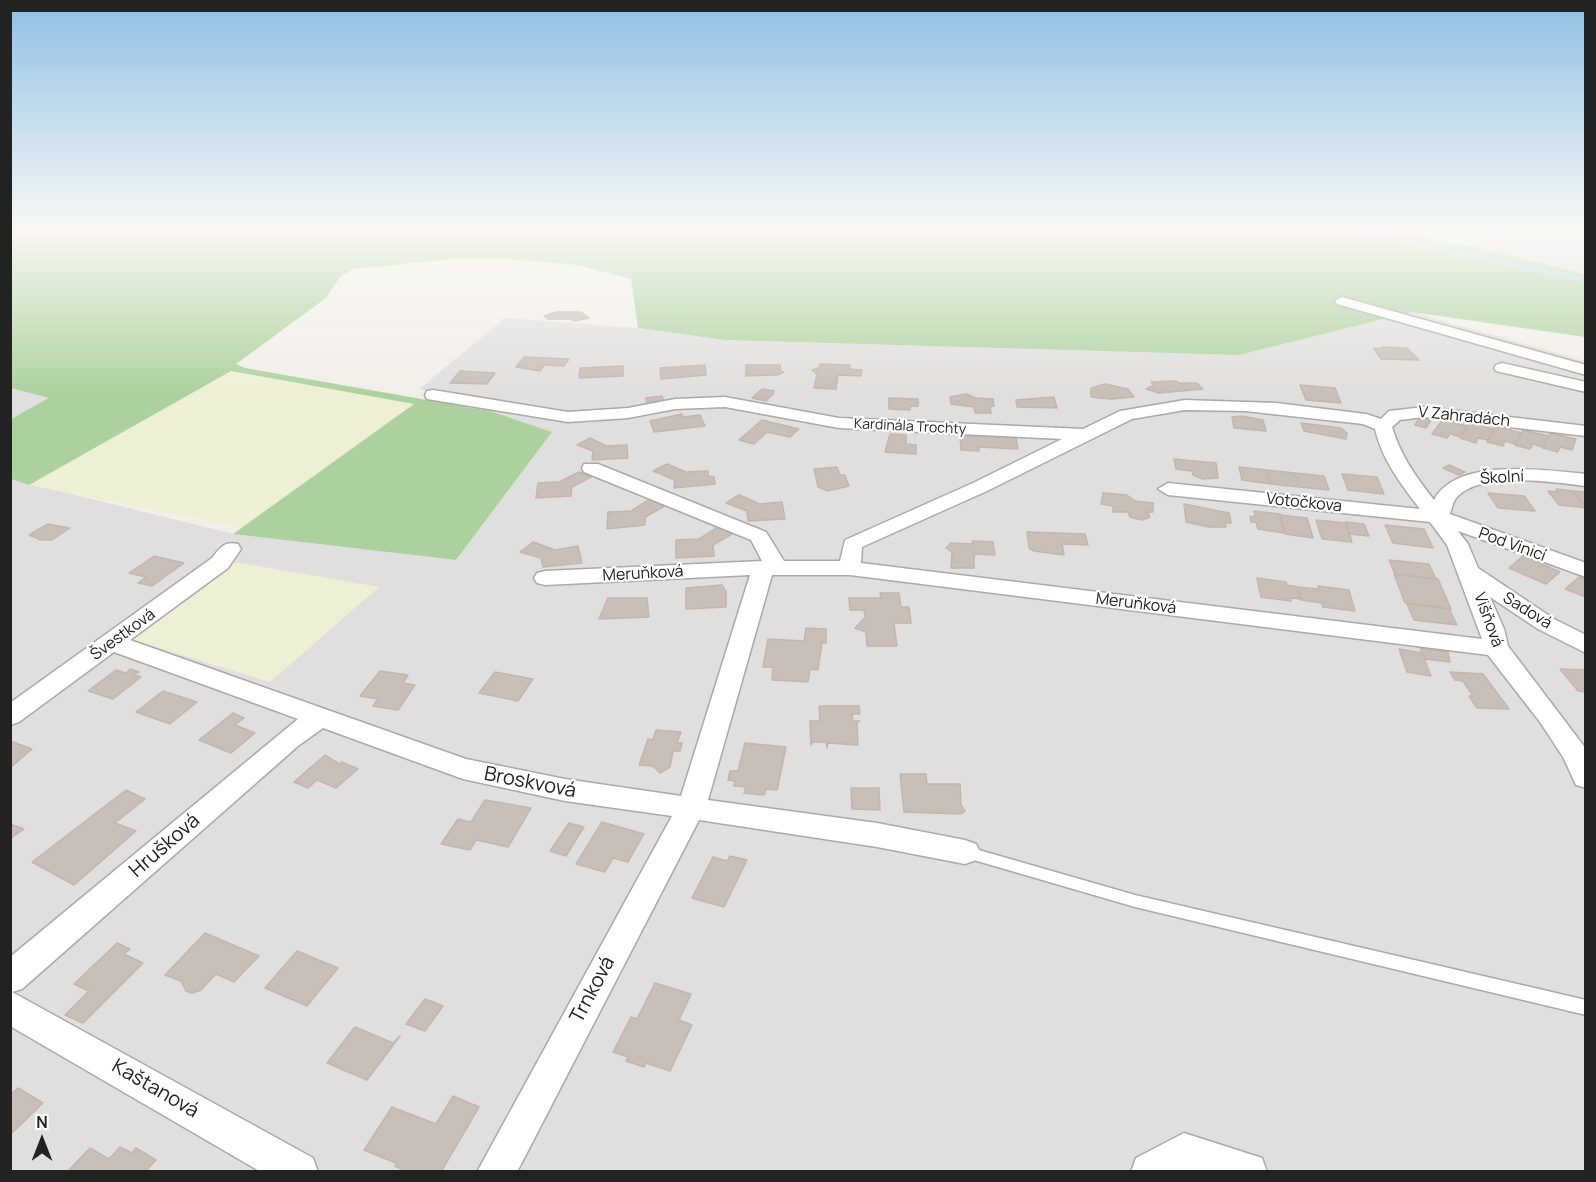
<!DOCTYPE html>
<meta charset="utf-8">
<style>
body{margin:0}
#map{position:relative;width:1596px;height:1182px;overflow:hidden;background:#f2efe9;font-family:Manrope,sans-serif}
canvas{display:block}
.frame{position:absolute;inset:0;border:12px solid #222;pointer-events:none}
.north{position:absolute;left:12px;top:1110px;width:60px;height:60px;-webkit-text-stroke:4px #fff;paint-order:stroke;rotate:0deg;font-size:16px;font-weight:700;line-height:24px;text-align:center;color:#222}
.north::after{content:'';display:block;margin:auto;width:21px;height:27px;background:#222;clip-path:polygon(50% 0,100% 100%,50% 72%,0 100%)}
</style>
<div id="map">
<canvas width="1596" height="1182"></canvas>
<div class="frame"></div>
<div class="north">N</div>
</div>
<script>
const context = document.querySelector('canvas').getContext('2d');
context.lineJoin = 'round';
function paint(path, color) { context.fillStyle = color; context.fill(path, 'evenodd'); }
function trace(path, color, width, dash) { context.strokeStyle = color; context.lineWidth = width; context.lineCap = dash ? 'butt' : 'round'; context.setLineDash(dash || []); context.stroke(path); }
function label(font, color, halo, rows, align = 'center') {
  context.font = font + ' Manrope,sans-serif'; context.lineWidth = 4.5; context.setLineDash([]); context.textBaseline = 'middle'; context.strokeStyle = halo; context.fillStyle = color; for (const [text, x, y, turn = 0] of rows) {
    context.save(); context.translate(x, y); context.rotate((+turn || 0) * Math.PI / 180); context.textAlign = isNaN(turn) ? turn : align; if (halo) context.strokeText(text, 0, 0); context.fillText(text, 0, 0); context.restore();
  }
}
paint(new Path2D(`
 M 1511,229 L 1585,229 L 1585,274 L 1472,246 Z
 M 1412,312 L 1585,361 L 1585,1171 L 11,1172 L 11,479 L 233,534 L 456,560 L 552,432 L 419,389 L 505,318 L 638,328 L 725,340 L 1239,355 Z
 M 11,388 L 50,398 L 11,419 Z`), '#e0dfdf');
paint(new Path2D(`
 M 231,371 L 415,404 L 243,528 L 29,485 Z
 M 235,562 L 379,587 L 270,682 L 132,640 L 223,568 Z`), '#eef0d5');
paint(new Path2D(`
 M 11,229 L 1422,229 L 1419,234 L 1435,241 L 1472,246 L 1585,274 L 1585,337 L 1412,312 L 1239,355 L 725,340 L 638,328 L 631,279 L 577,265 L 505,259 L 454,259 L 353,269 L 340,277 L 326,298 L 236,364 L 245,368 L 490,411 L 552,432 L 456,560 L 233,534 L 414,404 L 231,371 L 29,485 L 11,479 L 11,419 L 49,398 L 11,388 Z`), '#add19e');
trace(new Path2D(`
 M 1342,229 L 1586,280`), '#aad3df', 4);
const building = new Path2D(`
 M 556,312 L 581,312 L 589,318 L 575,321 L 570,319 L 548,319 L 544,316 Z
 M 1381,347 L 1407,348 L 1419,360 L 1381,359 L 1374,348 L 1383,349 Z
 M 524,357 L 569,359 L 564,366 L 545,365 L 540,371 L 516,367 Z
 M 820,364 L 850,365 L 849,369 L 862,370 L 861,376 L 838,375 L 836,389 L 814,388 L 817,374 L 812,370 L 819,368 Z
 M 705,365 L 706,375 L 661,379 L 660,368 Z
 M 746,365 L 780,365 L 781,372 L 784,372 L 777,375 L 746,376 Z
 M 623,366 L 623,376 L 579,378 L 580,368 Z
 M 460,371 L 495,373 L 487,384 L 450,383 Z
 M 1176,381 L 1179,383 L 1197,383 L 1203,389 L 1159,393 L 1146,389 L 1154,385 L 1151,382 Z
 M 1105,384 L 1128,389 L 1134,397 L 1111,399 L 1091,397 L 1091,388 Z
 M 1300,385 L 1335,388 L 1341,403 L 1306,400 Z
 M 762,389 L 774,391 L 773,394 L 766,401 L 752,398 Z
 M 966,394 L 976,398 L 993,399 L 994,406 L 990,406 L 991,413 L 975,413 L 974,407 L 951,404 L 950,397 Z
 M 662,396 L 665,403 L 647,405 L 646,398 Z
 M 1054,397 L 1057,408 L 1017,407 L 1016,400 Z
 M 889,398 L 918,399 L 918,406 L 910,406 L 910,410 L 889,409 Z
 M 682,414 L 683,417 L 700,415 L 705,426 L 654,432 L 650,421 Z
 M 1242,416 L 1263,420 L 1266,431 L 1234,428 L 1232,417 Z
 M 1420,417 L 1431,420 L 1426,428 L 1415,425 Z
 M 1443,419 L 1467,426 L 1461,437 L 1450,434 L 1447,438 L 1432,434 Z
 M 762,420 L 799,429 L 790,437 L 767,432 L 754,444 L 739,440 Z
 M 1301,423 L 1341,428 L 1347,433 L 1346,439 L 1304,431 Z
 M 1469,423 L 1476,424 L 1494,429 L 1488,440 L 1478,438 L 1476,443 L 1460,438 Z
 M 1496,426 L 1501,427 L 1521,433 L 1515,444 L 1505,441 L 1503,446 L 1487,442 Z
 M 1523,430 L 1549,436 L 1543,447 L 1533,444 L 1530,449 L 1515,445 Z
 M 1550,433 L 1576,439 L 1572,450 L 1560,447 L 1558,452 L 1543,448 Z
 M 890,434 L 906,435 L 906,444 L 916,445 L 916,454 L 885,452 Z
 M 960,435 L 1016,438 L 1018,449 L 979,447 L 979,451 L 961,450 Z
 M 590,438 L 606,446 L 627,445 L 628,458 L 592,460 L 593,451 L 577,445 Z
 M 1174,459 L 1216,463 L 1218,478 L 1203,479 L 1193,475 L 1192,471 L 1176,469 Z
 M 667,464 L 686,472 L 708,471 L 708,476 L 714,477 L 715,484 L 674,488 L 675,480 L 653,471 Z
 M 1449,465 L 1465,472 L 1459,475 L 1443,468 Z
 M 837,467 L 840,475 L 845,475 L 849,486 L 828,491 L 818,487 L 814,469 Z
 M 1239,467 L 1267,470 L 1271,484 L 1242,480 Z
 M 1267,470 L 1295,473 L 1299,487 L 1271,484 Z
 M 579,472 L 591,477 L 572,487 L 571,496 L 536,498 L 538,483 L 559,482 Z
 M 1295,473 L 1324,476 L 1329,490 L 1299,487 Z
 M 1342,474 L 1377,477 L 1384,494 L 1348,490 Z
 M 1556,489 L 1573,491 L 1586,508 L 1559,505 L 1548,491 L 1558,492 Z
 M 1573,491 L 1586,492 L 1586,507 Z
 M 1103,493 L 1127,495 L 1135,501 L 1153,503 L 1153,512 L 1147,512 L 1150,517 L 1142,520 L 1130,517 L 1128,512 L 1113,512 L 1113,506 L 1101,504 Z
 M 1488,493 L 1524,496 L 1535,511 L 1498,508 Z
 M 739,495 L 760,504 L 782,502 L 785,519 L 748,521 L 747,511 L 726,503 Z
 M 650,499 L 665,506 L 645,517 L 645,525 L 607,529 L 608,512 L 631,511 Z
 M 1184,504 L 1229,513 L 1231,523 L 1225,523 L 1226,527 L 1209,527 L 1186,522 Z
 M 1254,511 L 1280,514 L 1284,533 L 1258,529 L 1256,522 L 1251,522 L 1250,516 L 1255,517 Z
 M 1280,515 L 1307,518 L 1313,538 L 1285,534 Z
 M 1316,520 L 1346,523 L 1352,542 L 1322,539 Z
 M 1345,522 L 1364,524 L 1369,536 L 1349,534 Z
 M 48,524 L 70,528 L 52,540 L 41,540 L 29,535 Z
 M 1385,525 L 1424,529 L 1433,548 L 1393,543 Z
 M 718,527 L 732,534 L 713,545 L 714,556 L 676,558 L 676,540 L 699,539 Z
 M 1027,532 L 1085,534 L 1088,545 L 1062,544 L 1064,555 L 1034,551 L 1029,548 Z
 M 972,541 L 993,542 L 995,555 L 974,554 L 974,568 L 951,568 L 952,552 L 946,548 L 951,543 L 973,544 Z
 M 533,542 L 555,550 L 578,546 L 582,563 L 543,567 L 541,558 L 520,552 Z
 M 154,556 L 184,563 L 152,586 L 138,583 L 146,577 L 129,573 Z
 M 1523,556 L 1560,572 L 1546,584 L 1509,568 Z
 M 1389,560 L 1429,564 L 1436,579 L 1395,574 Z
 M 1394,574 L 1438,579 L 1451,609 L 1405,603 Z
 M 1579,577 L 1586,580 L 1586,597 L 1565,589 Z
 M 1257,578 L 1286,582 L 1287,585 L 1298,587 L 1301,599 L 1290,598 L 1291,601 L 1261,597 Z
 M 722,585 L 726,591 L 726,607 L 686,609 L 686,588 Z
 M 1318,586 L 1349,590 L 1355,611 L 1323,607 L 1322,603 L 1301,600 L 1298,587 L 1318,589 Z
 M 880,593 L 899,593 L 901,607 L 909,607 L 911,623 L 894,623 L 897,646 L 867,646 L 866,632 L 855,628 L 865,617 L 864,610 L 850,610 L 849,598 L 881,598 Z
 M 608,598 L 647,598 L 649,617 L 599,619 Z
 M 1407,604 L 1449,609 L 1457,625 L 1414,620 Z
 M 806,628 L 826,629 L 826,643 L 822,643 L 818,670 L 810,669 L 808,682 L 772,680 L 773,667 L 763,667 L 768,639 L 804,641 Z
 M 1420,648 L 1448,652 L 1450,662 L 1425,659 Z
 M 1399,649 L 1422,653 L 1431,676 L 1407,672 Z
 M 130,669 L 139,672 L 134,675 L 141,677 L 113,699 L 88,691 L 116,670 L 126,673 Z
 M 1560,669 L 1586,670 L 1586,692 L 1578,691 Z
 M 380,671 L 408,675 L 403,683 L 415,685 L 398,710 L 373,706 L 378,699 L 360,696 Z
 M 495,672 L 533,679 L 518,701 L 479,693 Z
 M 1450,672 L 1483,674 L 1509,709 L 1477,708 L 1469,696 L 1473,696 L 1463,681 L 1455,680 Z
 M 163,691 L 197,702 L 170,724 L 136,712 Z
 M 819,706 L 859,706 L 860,714 L 852,714 L 853,721 L 860,721 L 857,722 L 858,745 L 828,743 L 827,748 L 826,742 L 813,742 L 811,745 L 810,721 L 820,721 Z
 M 233,713 L 244,718 L 235,725 L 255,733 L 231,753 L 199,740 Z
 M 656,730 L 681,732 L 677,743 L 682,743 L 680,751 L 673,751 L 670,767 L 660,773 L 653,766 L 639,765 L 648,739 L 653,740 Z
 M 10,741 L 32,749 L 10,768 Z
 M 745,743 L 786,747 L 777,790 L 766,789 L 764,795 L 744,793 L 746,787 L 734,786 L 735,781 L 728,780 L 730,771 L 738,771 Z
 M 325,755 L 339,764 L 342,762 L 358,769 L 336,788 L 317,780 L 308,788 L 294,782 Z
 M 900,774 L 926,774 L 927,784 L 960,784 L 961,805 L 965,811 L 961,814 L 904,812 Z
 M 851,788 L 879,788 L 880,810 L 852,809 Z
 M 126,790 L 145,799 L 115,823 L 136,831 L 74,885 L 32,862 Z
 M 485,800 L 531,808 L 508,847 L 476,840 L 470,850 L 441,844 L 458,819 L 471,822 Z
 M 602,822 L 644,834 L 628,862 L 613,858 L 605,872 L 576,864 Z
 M 569,823 L 584,827 L 566,856 L 550,851 Z
 M 10,824 L 24,829 L 10,839 Z
 M 730,856 L 747,860 L 724,907 L 692,898 L 713,857 L 727,861 Z
 M 205,933 L 259,956 L 234,982 L 216,974 L 201,990 L 192,993 L 186,991 L 181,981 L 165,975 Z
 M 117,943 L 130,949 L 124,954 L 143,963 L 83,1023 L 65,1015 L 89,991 L 74,984 Z
 M 297,951 L 338,968 L 307,1006 L 265,988 Z
 M 655,983 L 691,994 L 679,1020 L 692,1025 L 670,1071 L 646,1063 L 644,1067 L 626,1061 L 628,1057 L 613,1052 L 631,1017 L 637,1019 Z
 M 425,999 L 443,1006 L 425,1031 L 406,1024 Z
 M 355,1027 L 393,1043 L 400,1036 L 367,1080 L 327,1063 Z
 M 18,1088 L 43,1103 L 11,1134 L 10,1095 Z
 M 453,1096 L 479,1107 L 441,1172 L 408,1172 L 395,1166 L 396,1163 L 364,1150 L 392,1107 L 436,1124 Z
 M 120,1147 L 132,1153 L 136,1148 L 156,1160 L 145,1172 L 67,1172 L 90,1148 L 109,1159 Z`);
paint(building, '#c7bfb8');
trace(building, '#c4b6ab', 1.5);
const service = new Path2D(`
 M 965,846 L 1135,895 L 1586,1000 L 1586,1015 L 1135,907 L 960,856 L 958,852 L 960,848 Z`);
const minor = new Path2D(`
 M 1342,297 L 1586,365 L 1586,375 L 1337,304 L 1335,301 Z
 M 1502,363 L 1586,382 L 1586,392 L 1496,371 L 1494,368 L 1496,365 Z
 M 433,390 L 568,412 L 628,408 L 675,399 L 725,397 L 839,418 L 1083,429 L 1120,411 L 1185,400 L 1276,403 L 1366,414 L 1381,419 L 1389,411 L 1424,407 L 1586,426 L 1586,436 L 1424,417 L 1400,420 L 1392,427 C 1400,455 1416,477 1434,500 C 1456,457 1545,470 1586,474 L 1586,486 C 1553,482 1481,471 1457,497 C 1453,501 1452,508 1450,514 L 1586,563 L 1586,577 L 1458,531 L 1468,544 L 1478,568 L 1554,619 L 1586,635 L 1586,653 L 1538,629 L 1490,597 L 1504,629 L 1508,646 L 1586,749 L 1586,788 L 1576,785 L 1563,757 L 1540,722 L 1488,655 L 850,575 L 772,575 L 708,800 L 877,823 L 965,840 L 976,844 L 980,852 L 976,860 L 965,864 L 877,847 L 699,820 L 517,1172 L 477,1172 L 672,816 L 565,801 L 463,779 L 323,728 L 298,746 L 22,989 L 12,992 L 313,1158 L 318,1172 L 261,1172 L 10,1026 L 10,957 L 298,719 L 114,652 L 19,722 L 10,725 L 10,703 L 212,558 C 220,548 224,541 238,544 L 241,549 L 228,568 L 130,640 L 466,759 L 565,779 L 681,796 L 750,575 L 545,585 L 537,583 L 534,578 L 537,573 L 545,571 L 762,561 L 751,540 L 584,472 L 582,468 L 584,464 L 598,464 L 766,532 L 784,561 L 840,561 L 845,540 L 973,483 L 1062,439 L 839,428 L 725,407 L 675,409 L 628,418 L 568,422 L 427,399 L 425,395 L 427,391 ZM 1185,410 L 1245,411 L 1363,424 L 1375,429 C 1382,460 1401,484 1420,509 L 1168,483 L 1158,489 L 1168,495 L 1430,522 L 1447,545 L 1482,639 L 861,563 L 862,547 L 987,491 L 1132,419 Z
 M 1184,1133 L 1262,1158 L 1267,1172 L 1131,1172 L 1136,1158 Z`);
trace(service, '#a9a9a9', 3);
trace(minor, '#a9a9a9', 3);
paint(service, '#fff');
paint(minor, '#fff');
const sky = context.createLinearGradient(0, 0, 0, 395);
sky.addColorStop(0, '#8fc0e4');
sky.addColorStop(0.58, '#f9f8f5');
sky.addColorStop(1, '#f9f8f500');
context.fillStyle = sky;
context.fillRect(0, 0, 1596, 395);
label('14px', '#222', '#fff', [
 ["Kardinála Trochty",910,427,3]
]);
label('16px', '#222', '#fff', [
 ["V Zahradách",1464,417,6],
 ["Školní",1502,478,-3],
 ["Votočkova",1304,503,6],
 ["Pod Vinicí",1512,545,20],
 ["Meruňková",643,574,-3],
 ["Meruňková",1136,604,7],
 ["Sadová",1527,611,32],
 ["Višňová",1488,620,70],
 ["Švestková",123,635,-36]
]);
label('20px', '#222', '#fff', [
 ["Broskvová",530,783,11],
 ["Hrušková",165,846,-41],
 ["Trnková",593,990,-62],
 ["Kaštanová",155,1089,30]
]);
</script>
